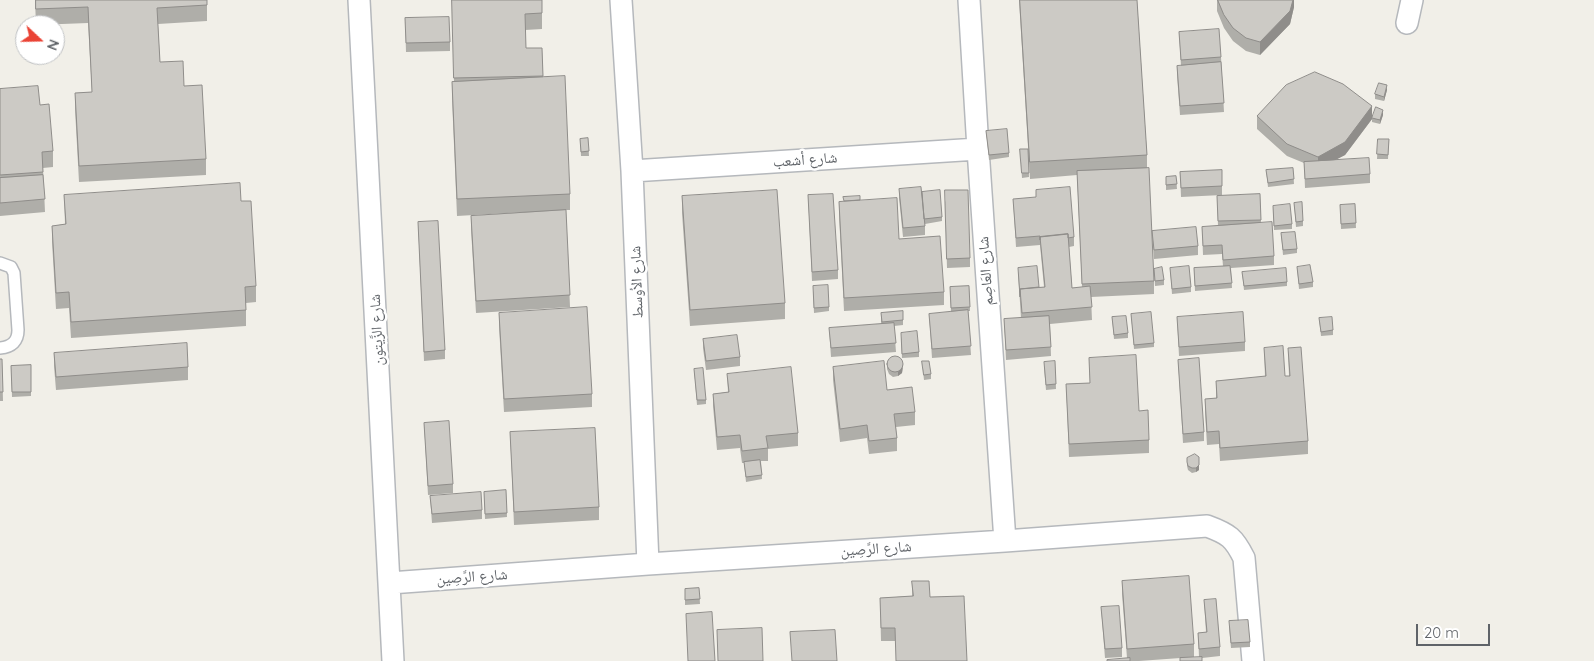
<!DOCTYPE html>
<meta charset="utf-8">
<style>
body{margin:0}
#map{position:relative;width:1594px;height:661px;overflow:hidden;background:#f1efe8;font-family:Quicksand,sans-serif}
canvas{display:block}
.north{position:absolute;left:15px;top:15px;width:50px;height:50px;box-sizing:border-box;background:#fff;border:1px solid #bfc1c3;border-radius:50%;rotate:111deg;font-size:14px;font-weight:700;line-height:20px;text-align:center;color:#5f6368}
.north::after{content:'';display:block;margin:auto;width:18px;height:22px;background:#ea4335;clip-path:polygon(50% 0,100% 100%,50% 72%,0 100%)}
.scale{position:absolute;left:1416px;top:624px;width:74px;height:22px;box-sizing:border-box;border:2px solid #5f6368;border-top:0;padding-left:6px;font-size:15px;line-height:18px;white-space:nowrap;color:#5f6368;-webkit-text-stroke:4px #fff;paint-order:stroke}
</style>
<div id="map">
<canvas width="1594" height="661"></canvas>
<div class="north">N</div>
<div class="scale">20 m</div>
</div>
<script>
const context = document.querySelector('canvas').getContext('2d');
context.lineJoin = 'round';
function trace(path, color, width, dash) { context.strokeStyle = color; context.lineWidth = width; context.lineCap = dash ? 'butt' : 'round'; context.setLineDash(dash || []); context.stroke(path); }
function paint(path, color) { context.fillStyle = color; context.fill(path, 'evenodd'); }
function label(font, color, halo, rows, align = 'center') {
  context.font = font + ' Quicksand,"Noto Naskh Arabic",sans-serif'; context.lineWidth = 5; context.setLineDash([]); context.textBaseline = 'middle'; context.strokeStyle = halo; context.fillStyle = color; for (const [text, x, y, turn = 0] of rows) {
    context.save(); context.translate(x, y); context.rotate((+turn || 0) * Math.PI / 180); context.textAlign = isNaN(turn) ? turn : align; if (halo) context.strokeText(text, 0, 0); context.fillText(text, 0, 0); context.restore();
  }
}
const lane = new Path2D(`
 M 0,263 L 11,267 L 14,273 L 18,330 C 18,341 12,347 0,348`);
const street = new Path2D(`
 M 359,0 L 393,661
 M 621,0 L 632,171 L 648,564
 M 969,0 L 978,149 L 1005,541
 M 1407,23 L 1412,0
 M 632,171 L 978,149
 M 390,583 L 648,564 L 1005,541 L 1207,526 C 1229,534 1234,538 1244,558 L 1253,661`);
trace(lane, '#b5b8bc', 14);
trace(street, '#b5b8bc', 24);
trace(lane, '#fff', 11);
trace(street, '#fff', 21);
paint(new Path2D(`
 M 35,0 L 207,0 L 207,21 L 158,24 L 160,62 L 184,86 L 206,159 L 206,175 L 79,182 L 75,109 L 75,93 L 92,92 L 88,23 L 36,25 Z
 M 452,0 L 542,0 L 542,29 L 525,30 L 526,48 L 542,48 L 543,78 L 570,194 L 570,210 L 566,210 L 570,307 L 476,313 L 471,229 L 471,216 L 524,212 L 457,216 L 452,98 L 452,82 L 454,82 Z
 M 1019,0 L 1137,0 L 1147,155 L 1147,168 L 1154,281 L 1154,294 L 1091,297 L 1092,320 L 1050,324 L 1051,356 L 1006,360 L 1004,319 L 1021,318 L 1018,272 L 1039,287 L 1044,287 L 1040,245 L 1016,247 L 1013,199 L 1074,237 L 1074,246 L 1069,247 L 1072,288 L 1082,287 L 1077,175 L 1030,179 Z
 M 1217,0 L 1294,0 L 1294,7 L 1290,24 L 1260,55 L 1246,51 L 1233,41 L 1224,28 L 1217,11 Z
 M 405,18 L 450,42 L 450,51 L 406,52 Z
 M 1179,32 L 1221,57 L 1224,112 L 1180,115 L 1177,75 L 1177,66 L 1181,66 Z
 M 0,89 L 40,105 L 53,151 L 53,167 L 43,168 L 45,212 L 0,216 Z
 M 1387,90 L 1384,101 L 1375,99 L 1375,94 Z
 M 1383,115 L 1380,124 L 1372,122 L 1372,119 L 1345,155 L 1335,160 L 1370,174 L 1370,183 L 1305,188 L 1304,163 L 1287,156 L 1257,129 L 1257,116 L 1372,116 Z
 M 986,131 L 1009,153 L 1009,157 L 989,160 Z
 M 588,138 L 589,156 L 581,156 L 580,139 Z
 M 1378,139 L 1389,139 L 1388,159 L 1377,159 Z
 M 1020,149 L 1028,149 L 1029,177 L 1022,178 Z
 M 1293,168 L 1294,184 L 1268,187 L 1266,170 Z
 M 1222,170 L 1222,195 L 1181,197 L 1180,172 Z
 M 1176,176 L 1177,189 L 1166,190 L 1166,177 Z
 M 899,189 L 922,192 L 942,217 L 942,221 L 925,224 L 925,235 L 903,237 L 899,198 Z
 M 1260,194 L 1261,223 L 1274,256 L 1274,265 L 1231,268 L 1232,288 L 1195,291 L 1194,268 L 1223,266 L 1222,254 L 1203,255 L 1202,227 L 1218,226 L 1217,196 Z
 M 64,195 L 256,286 L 256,302 L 246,303 L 246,326 L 71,338 L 69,308 L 56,309 L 52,242 L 52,226 L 65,224 Z
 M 808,195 L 838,270 L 838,279 L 812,281 Z
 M 682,196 L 785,303 L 785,319 L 690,326 L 682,213 Z
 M 945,200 L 970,258 L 970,267 L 947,268 Z
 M 839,202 L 899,239 L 944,292 L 944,305 L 844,311 L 839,215 Z
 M 1294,203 L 1303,221 L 1303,226 L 1296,227 Z
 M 1355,204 L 1356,228 L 1341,229 L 1340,205 Z
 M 1273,206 L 1292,224 L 1292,229 L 1274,230 Z
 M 418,222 L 445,350 L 445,359 L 424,361 Z
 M 1152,231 L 1198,246 L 1198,255 L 1154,259 Z
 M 1281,233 L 1297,249 L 1297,253 L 1283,255 Z
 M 1297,267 L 1313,282 L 1313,287 L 1299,289 Z
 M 1170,268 L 1191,287 L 1191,292 L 1172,294 Z
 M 1154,269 L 1164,280 L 1164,285 L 1155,286 Z
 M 1242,272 L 1287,282 L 1287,286 L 1244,290 Z
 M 969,286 L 970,311 L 968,311 L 971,355 L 932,358 L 929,314 L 951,312 L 950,287 Z
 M 813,291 L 829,307 L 829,311 L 814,313 Z
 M 903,311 L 903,325 L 894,326 L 896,352 L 831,357 L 829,328 L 881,324 L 881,313 Z
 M 499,313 L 592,394 L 592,407 L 504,412 L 499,326 Z
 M 1131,314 L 1154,343 L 1154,347 L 1134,349 Z
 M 1112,317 L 1128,333 L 1128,338 L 1114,339 Z
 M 1177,317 L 1245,342 L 1245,351 L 1179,356 Z
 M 1319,318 L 1333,330 L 1333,335 L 1321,336 Z
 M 901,337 L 919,352 L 919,357 L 902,358 Z
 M 703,339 L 740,357 L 740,366 L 706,370 L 703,348 Z
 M 1264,348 L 1285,376 L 1289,376 L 1288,348 L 1308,441 L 1308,454 L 1220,461 L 1219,444 L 1207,445 L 1205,412 L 1205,399 L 1216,398 L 1216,381 L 1265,377 Z
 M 54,353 L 188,367 L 188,380 L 56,390 L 54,366 Z
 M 1089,358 L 1139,411 L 1149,440 L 1149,453 L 1069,457 L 1066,384 L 1090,383 Z
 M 0,359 L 2,359 L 3,401 L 0,401 Z
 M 1178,360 L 1204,432 L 1204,441 L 1183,443 Z
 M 922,361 L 931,374 L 931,379 L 924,380 Z
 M 1055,361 L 1056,389 L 1046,390 L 1044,367 Z
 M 31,365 L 31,396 L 12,397 L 11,366 Z
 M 887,365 L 903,368 L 902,373 L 898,376 L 893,377 L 889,374 L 887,369 Z
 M 833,367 L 887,390 L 915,412 L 915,425 L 896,427 L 897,438 L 897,451 L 869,454 L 867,438 L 840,442 L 833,380 Z
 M 694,369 L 706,400 L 706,404 L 697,405 Z
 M 727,374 L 798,433 L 798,446 L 768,449 L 768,461 L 761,461 L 762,479 L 746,482 L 744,463 L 742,463 L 740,448 L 717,450 L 713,406 L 713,394 L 728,392 Z
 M 424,423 L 453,484 L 453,493 L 428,495 Z
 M 510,432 L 599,507 L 599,520 L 514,525 Z
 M 1187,462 L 1199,470 L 1196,472 L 1192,473 L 1188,470 L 1187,466 Z
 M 506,490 L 507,517 L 485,519 L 484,492 Z
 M 430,496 L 482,510 L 482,519 L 432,523 Z
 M 912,581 L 929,581 L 895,641 L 881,641 L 880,598 L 912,596 Z
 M 1122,581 L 1194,644 L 1194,657 L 1139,661 L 1107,661 L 1127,658 L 1122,594 Z
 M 699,588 L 700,604 L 685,605 L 685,589 Z
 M 1204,600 L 1220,647 L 1220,656 L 1202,658 L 1199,657 L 1198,633 L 1206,632 Z
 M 1101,607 L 1122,648 L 1122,657 L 1105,658 Z
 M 1229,626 L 1250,642 L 1250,647 L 1231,648 Z`), '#afaea9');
paint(new Path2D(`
 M 1293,0 L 1294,0 L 1294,7 L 1290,24 L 1260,55 L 1260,42 Z
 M 1387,85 L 1387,90 L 1384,101 L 1384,97 Z
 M 1372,106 L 1372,119 L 1345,155 L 1318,169 L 1318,157 Z
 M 1383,110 L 1383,115 L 1380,124 L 1380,120 Z
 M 903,363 L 902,373 L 898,376 L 898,371 Z
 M 1199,465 L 1199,470 L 1196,472 L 1196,468 Z`), '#8f8d8a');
const building = new Path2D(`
 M 36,0 L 207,0 L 207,5 L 157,8 L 160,62 L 183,61 L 184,86 L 202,85 L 206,159 L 79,166 L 75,93 L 92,92 L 88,7 L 36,9 Z
 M 452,0 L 542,0 L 542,13 L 525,14 L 526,48 L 542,48 L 543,76 L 454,78 Z
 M 1020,0 L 1137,0 L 1147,155 L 1030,162 Z
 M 1218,0 L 1293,0 L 1290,11 L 1260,42 L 1246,38 L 1233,28 L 1224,15 Z
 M 449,17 L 450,42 L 406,43 L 405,18 Z
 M 1219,29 L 1221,57 L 1181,60 L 1179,32 Z
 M 1221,62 L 1224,103 L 1180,106 L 1177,66 Z
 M 1315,72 L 1343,84 L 1372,106 L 1345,142 L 1318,157 L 1287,144 L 1257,116 L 1286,85 Z
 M 565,76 L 570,194 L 457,199 L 452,82 Z
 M 1379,83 L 1387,85 L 1384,97 L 1375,94 Z
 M 38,86 L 40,105 L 49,104 L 53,151 L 42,152 L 43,172 L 0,175 L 0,89 Z
 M 1376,107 L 1383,110 L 1380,120 L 1372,118 Z
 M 1007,129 L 1009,153 L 989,155 L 986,131 Z
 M 588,138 L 589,151 L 581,152 L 580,139 Z
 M 1378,139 L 1389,139 L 1388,155 L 1377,154 Z
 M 1020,149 L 1028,149 L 1029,173 L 1022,173 Z
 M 1369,158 L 1370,174 L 1305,179 L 1304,162 Z
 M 1149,168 L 1154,281 L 1082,284 L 1077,171 Z
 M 1293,168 L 1294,179 L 1268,183 L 1266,170 Z
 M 1222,170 L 1222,186 L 1181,188 L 1180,172 Z
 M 43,175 L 45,199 L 0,203 L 0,178 Z
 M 1176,176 L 1177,184 L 1166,185 L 1166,177 Z
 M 240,183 L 241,201 L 251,201 L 256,286 L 245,287 L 246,310 L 71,322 L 69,292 L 56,293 L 52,226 L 66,224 L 64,195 Z
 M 921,187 L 925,226 L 903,228 L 899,189 Z
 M 1070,187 L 1074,237 L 1068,238 L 1068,234 L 1040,237 L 1040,240 L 1040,236 L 1016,238 L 1013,199 L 1036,197 L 1036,190 Z
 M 777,190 L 785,303 L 690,310 L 682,196 Z
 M 940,190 L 942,217 L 924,219 L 922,192 Z
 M 945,190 L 968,190 L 970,258 L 947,259 Z
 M 833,194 L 838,270 L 812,272 L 808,195 Z
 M 1260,194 L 1261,220 L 1218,221 L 1217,196 Z
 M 860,196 L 860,200 L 844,201 L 843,197 Z
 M 897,198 L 899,239 L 940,236 L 944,292 L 844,298 L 839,202 Z
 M 1302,202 L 1303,221 L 1296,222 L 1294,203 Z
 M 1290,204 L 1292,224 L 1274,226 L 1273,206 Z
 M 1355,204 L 1356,223 L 1341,224 L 1340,205 Z
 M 566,210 L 570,295 L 476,301 L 471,216 Z
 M 438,221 L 445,350 L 424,352 L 418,222 Z
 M 1272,222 L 1274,256 L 1223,260 L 1222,245 L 1203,246 L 1202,227 Z
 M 1196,227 L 1198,246 L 1154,250 L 1152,231 Z
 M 1295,232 L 1297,249 L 1283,250 L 1281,233 Z
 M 1068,234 L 1072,288 L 1090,286 L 1092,307 L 1022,313 L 1020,289 L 1045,287 L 1040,237 Z
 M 1310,265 L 1313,282 L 1299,284 L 1297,267 Z
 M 1037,266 L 1039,287 L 1020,289 L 1020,297 L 1018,268 Z
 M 1189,266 L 1191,287 L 1172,289 L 1170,268 Z
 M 1230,266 L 1232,283 L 1195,286 L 1194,268 Z
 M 1162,267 L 1164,280 L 1155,281 L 1154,269 Z
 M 1286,268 L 1287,282 L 1244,286 L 1242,272 Z
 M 828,285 L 829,307 L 814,308 L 813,286 Z
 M 969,286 L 970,307 L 951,308 L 950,287 Z
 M 587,307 L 592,394 L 504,399 L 499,313 Z
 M 968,310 L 971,346 L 932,349 L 929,314 Z
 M 903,311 L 903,320 L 882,322 L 881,313 Z
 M 1151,312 L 1154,343 L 1134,345 L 1131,314 Z
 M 1243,312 L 1245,342 L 1179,347 L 1177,317 Z
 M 1049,316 L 1051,347 L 1006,350 L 1004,319 Z
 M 1126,316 L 1128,333 L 1114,335 L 1112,317 Z
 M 1332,317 L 1333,330 L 1321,332 L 1319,318 Z
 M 894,323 L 896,343 L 831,348 L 829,328 Z
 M 917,331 L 919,352 L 902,354 L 901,333 Z
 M 737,335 L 740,357 L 706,361 L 703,339 Z
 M 187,343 L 188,367 L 56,377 L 54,353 Z
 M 1283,346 L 1285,376 L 1290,376 L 1288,348 L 1301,347 L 1308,441 L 1220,448 L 1219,431 L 1207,432 L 1205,399 L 1217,398 L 1216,381 L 1266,376 L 1264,348 Z
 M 1136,355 L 1139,411 L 1148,410 L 1149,440 L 1069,444 L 1066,384 L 1090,383 L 1089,358 Z
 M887 364a8 8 0 1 1 16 0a8 8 0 1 1-16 0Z
 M 1199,358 L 1204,432 L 1183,434 L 1178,360 Z
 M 0,359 L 2,359 L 3,392 L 0,392 Z
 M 884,361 L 887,390 L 912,387 L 915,412 L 894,414 L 897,438 L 869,441 L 867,425 L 840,429 L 833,367 Z
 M 922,361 L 929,361 L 931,374 L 924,375 Z
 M 1055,361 L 1056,384 L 1046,385 L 1044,362 Z
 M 31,365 L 31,392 L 12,392 L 11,366 Z
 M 791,367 L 798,433 L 766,436 L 768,448 L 742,451 L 740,435 L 717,437 L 713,394 L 729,392 L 727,374 Z
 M 703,368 L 706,400 L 697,400 L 694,369 Z
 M 449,421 L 453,484 L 428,486 L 424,423 Z
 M 595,428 L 599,507 L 514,512 L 510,432 Z
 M 1195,454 L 1199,457 L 1199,465 L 1196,468 L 1192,468 L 1188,466 L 1187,462 L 1187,458 Z
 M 760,460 L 762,475 L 746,477 L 744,462 Z
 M 506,490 L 507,513 L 485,514 L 484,492 Z
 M 481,492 L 482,510 L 432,514 L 430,496 Z
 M 1189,576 L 1194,644 L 1127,649 L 1122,581 Z
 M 912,581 L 929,581 L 930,597 L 964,596 L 967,661 L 896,661 L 895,628 L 881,628 L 880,598 L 913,596 Z
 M 699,588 L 700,599 L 685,600 L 685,589 Z
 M 1216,599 L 1220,647 L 1199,649 L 1198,633 L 1207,632 L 1204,600 Z
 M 1119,606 L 1122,648 L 1105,649 L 1101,607 Z
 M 712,612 L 715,661 L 688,661 L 686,614 Z
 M 1248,620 L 1250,642 L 1231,643 L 1229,621 Z
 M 762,628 L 763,661 L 718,661 L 717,630 Z
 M 835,630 L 837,661 L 792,661 L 790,632 Z
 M 1202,657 L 1202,661 L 1180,661 L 1180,658 Z
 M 1130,658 L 1130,661 L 1107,661 L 1107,660 Z`);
paint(building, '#cccac5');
trace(building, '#8f8d8a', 1);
label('15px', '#5f6368', '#fff', [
 ["شارع أشعب",805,160,-4],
 ["شارع العَاصِم",986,271,-94],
 ["شارع الأوسط",637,282,-92],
 ["شارع الزَّيتون",377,330,-93],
 ["شارع الرَّصِين",876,549,-4],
 ["شارع الرَّصِين",472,577,-4]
]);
</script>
